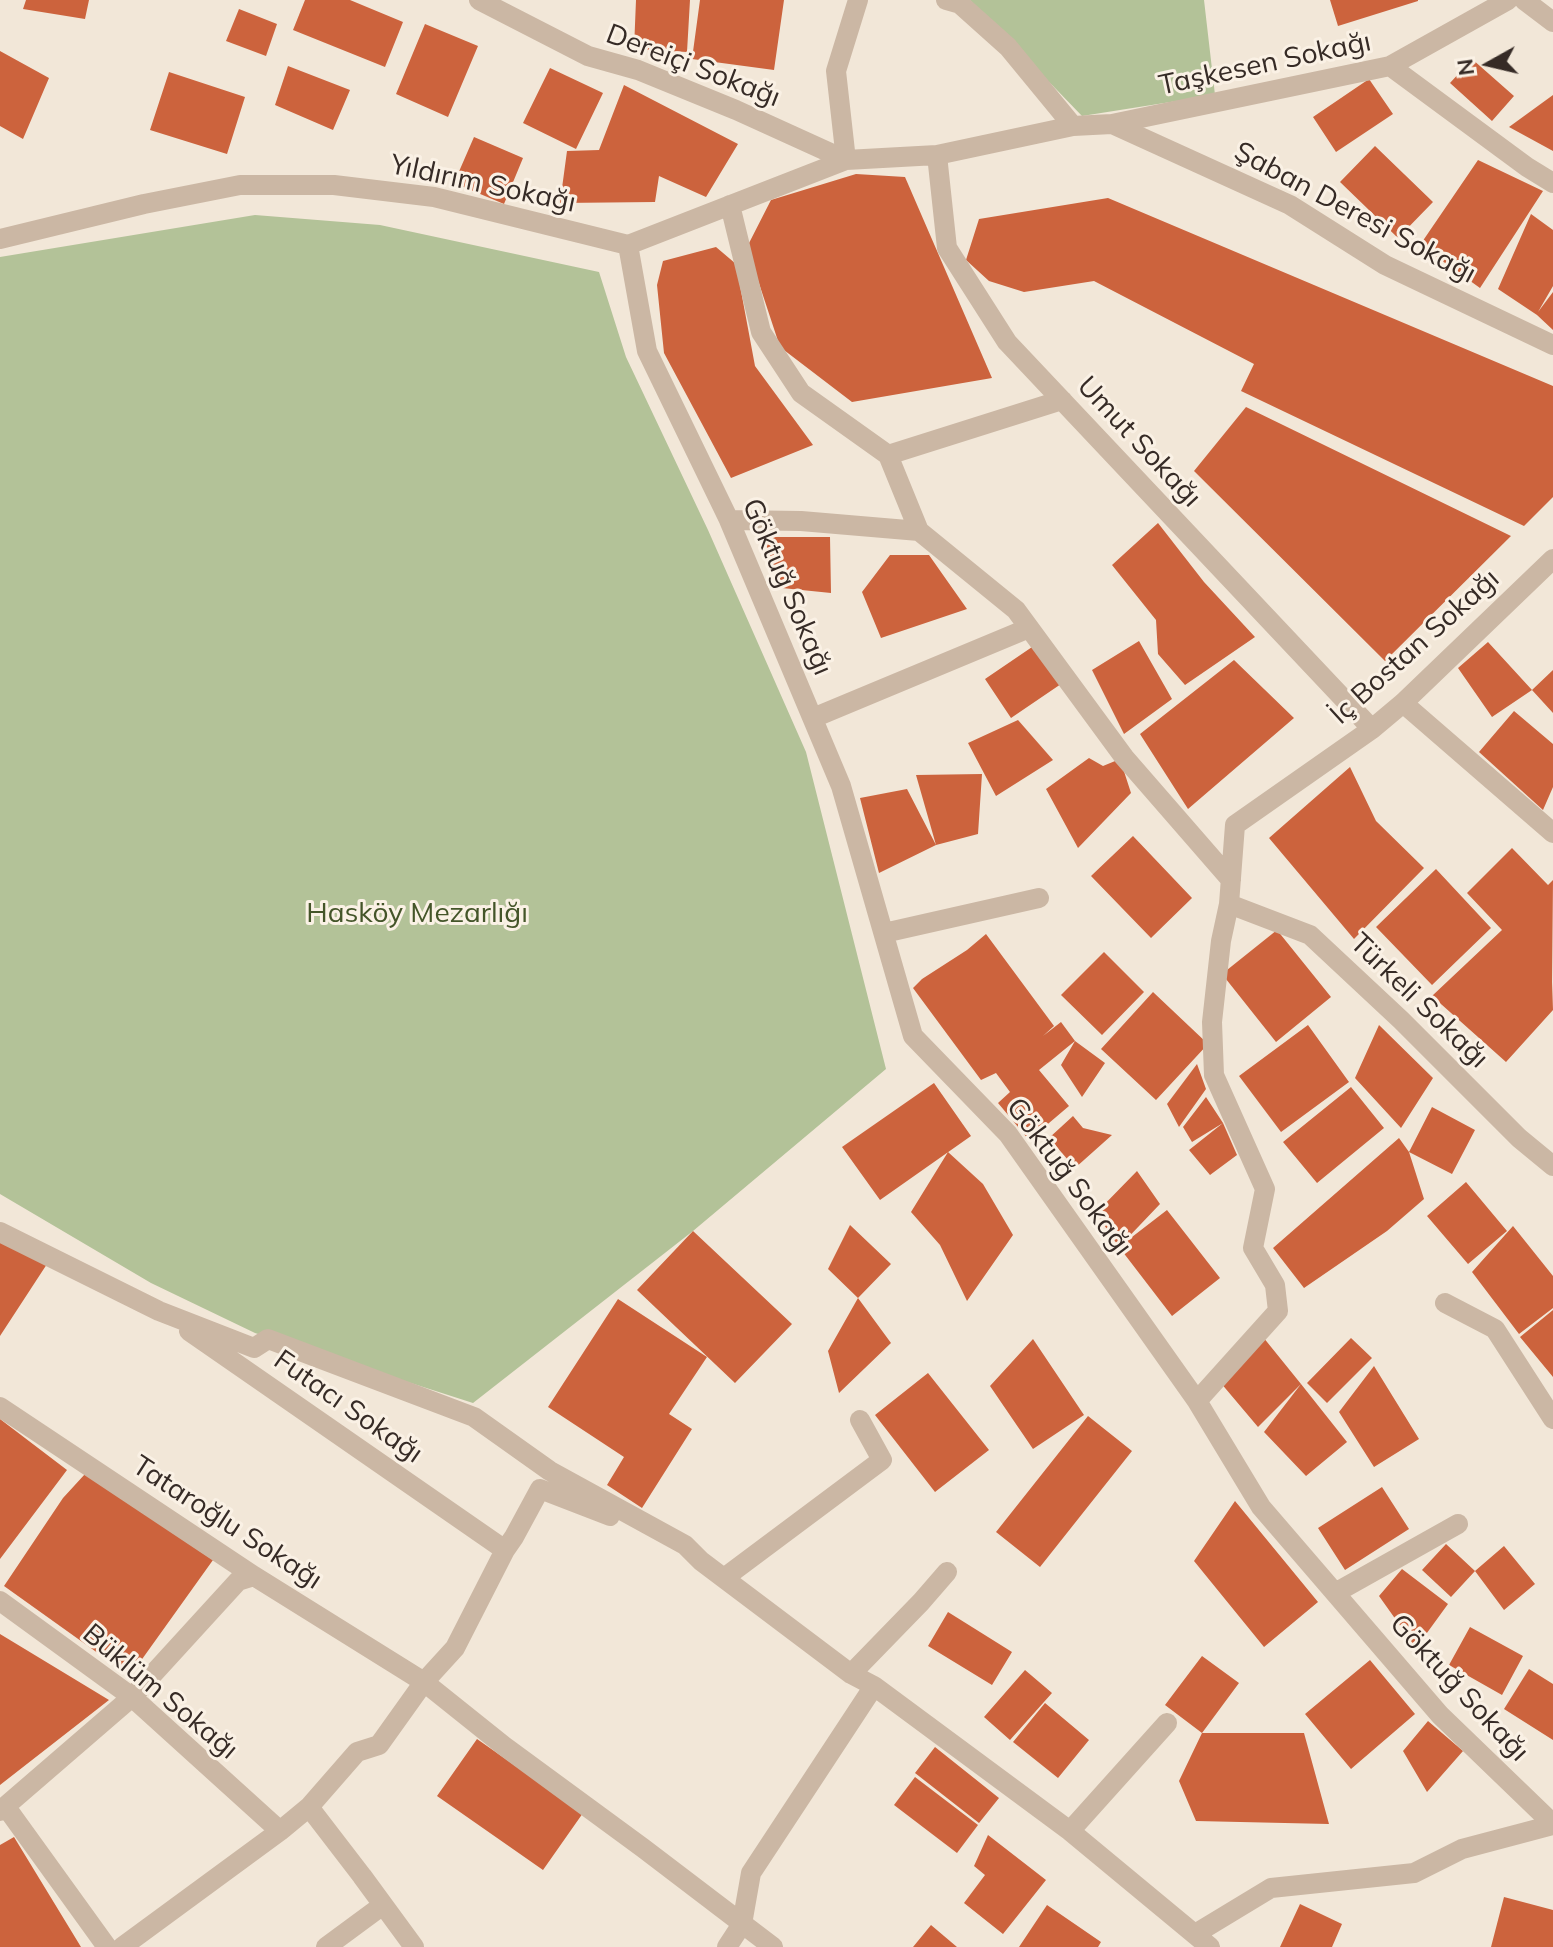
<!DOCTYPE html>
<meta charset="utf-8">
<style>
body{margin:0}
#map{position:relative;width:1553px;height:1947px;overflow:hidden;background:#f2e7d8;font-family:Mulish,sans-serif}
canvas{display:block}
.north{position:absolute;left:1449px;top:24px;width:80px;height:80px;-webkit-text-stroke:6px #faf1e5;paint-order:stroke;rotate:262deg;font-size:22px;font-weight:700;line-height:32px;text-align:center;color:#362b26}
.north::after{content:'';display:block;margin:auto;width:28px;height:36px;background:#362b26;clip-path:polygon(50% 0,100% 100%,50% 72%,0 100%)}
</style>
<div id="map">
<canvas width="1553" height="1947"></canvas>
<div class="north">N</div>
</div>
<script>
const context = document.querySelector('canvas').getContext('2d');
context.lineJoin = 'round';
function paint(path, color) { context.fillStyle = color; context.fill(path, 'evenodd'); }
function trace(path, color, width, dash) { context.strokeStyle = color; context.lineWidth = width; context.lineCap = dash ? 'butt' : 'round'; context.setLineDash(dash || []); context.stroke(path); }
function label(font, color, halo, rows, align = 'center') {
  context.font = font + ' Mulish,sans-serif'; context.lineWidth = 6; context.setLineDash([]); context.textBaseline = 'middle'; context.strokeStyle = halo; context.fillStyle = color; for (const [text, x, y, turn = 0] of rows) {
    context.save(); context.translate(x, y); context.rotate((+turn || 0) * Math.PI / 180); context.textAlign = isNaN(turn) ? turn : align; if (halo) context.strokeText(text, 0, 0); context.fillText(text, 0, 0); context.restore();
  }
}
paint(new Path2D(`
 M 970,0 L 1204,0 L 1215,95 L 1082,116 Z
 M 255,215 L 380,225 L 599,272 L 626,357 L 708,530 L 806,752 L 886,1069 L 693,1231 L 473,1403 L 255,1333 L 151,1283 L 0,1194 L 0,257 Z`), '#b3c298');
paint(new Path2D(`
 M 26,0 L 89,0 L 85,19 L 23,9 Z
 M 305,0 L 350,0 L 403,22 L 385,67 L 293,30 Z
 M 636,0 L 690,0 L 687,52 L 634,49 Z
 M 700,0 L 784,0 L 774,70 L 692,59 Z
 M 1330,0 L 1418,0 L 1418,1 L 1338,26 Z
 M 239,9 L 277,24 L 266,56 L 226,41 Z
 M 425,24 L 478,46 L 448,117 L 396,94 Z
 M 0,51 L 49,78 L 23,139 L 0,126 Z
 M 1472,59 L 1514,96 L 1492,121 L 1450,83 Z
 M 288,66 L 350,90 L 333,130 L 275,105 Z
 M 550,68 L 603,93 L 576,149 L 523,123 Z
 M 169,72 L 245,97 L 227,154 L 150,130 Z
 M 1369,79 L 1393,114 L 1336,152 L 1313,117 Z
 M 624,85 L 738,144 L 706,197 L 659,176 L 655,202 L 560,203 L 567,151 L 599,150 Z
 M 1553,95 L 1553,151 L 1509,127 Z
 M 474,137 L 523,158 L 504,204 L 454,183 Z
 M 1375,146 L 1433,202 L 1398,238 L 1340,182 Z
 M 1478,160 L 1543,191 L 1480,288 L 1420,245 Z
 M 856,174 L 905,177 L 992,378 L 852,402 L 780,347 L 747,247 L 771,200 Z
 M 1108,198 L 1553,386 L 1553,497 L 1524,526 L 1241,391 L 1254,364 L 1094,281 L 1024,292 L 989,281 L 966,260 L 979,219 Z
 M 1531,214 L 1553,230 L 1553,286 L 1538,312 L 1553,292 L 1553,330 L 1537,315 L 1498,289 Z
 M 716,247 L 736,264 L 755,366 L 813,445 L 731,478 L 664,353 L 657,285 L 663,261 Z
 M 1246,407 L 1511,536 L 1385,661 L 1194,471 Z
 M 1158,523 L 1204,582 L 1255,637 L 1185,685 L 1158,654 L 1156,620 L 1112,565 Z
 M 763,537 L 830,537 L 831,593 L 782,588 Z
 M 890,555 L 929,555 L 967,609 L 881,638 L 862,592 Z
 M 1139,641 L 1172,699 L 1124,734 L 1092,670 Z
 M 1488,642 L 1532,690 L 1492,717 L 1458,668 Z
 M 1035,645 L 1061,684 L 1011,718 L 985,679 Z
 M 1234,660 L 1294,718 L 1188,809 L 1140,734 Z
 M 1553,670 L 1553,713 L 1532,690 Z
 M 1514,711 L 1553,744 L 1553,787 L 1543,810 L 1479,752 Z
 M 1018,720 L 1053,760 L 996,796 L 968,743 Z
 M 1089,758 L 1103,766 L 1120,759 L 1131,793 L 1078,848 L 1046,789 Z
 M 1350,767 L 1376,821 L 1424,868 L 1354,939 L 1269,838 Z
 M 982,774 L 978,834 L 936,845 L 916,775 Z
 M 907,789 L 936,845 L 879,873 L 860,798 Z
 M 1133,836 L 1192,898 L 1151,938 L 1091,876 Z
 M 1512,848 L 1548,885 L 1553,880 L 1552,982 L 1553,1010 L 1506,1062 L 1432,996 L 1502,930 L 1467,893 Z
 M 1436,869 L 1491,928 L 1432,985 L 1376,927 Z
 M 1277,930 L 1331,997 L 1276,1042 L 1222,974 Z
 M 986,934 L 1054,1026 L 1043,1036 L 1061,1022 L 1075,1041 L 1105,1063 L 1082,1097 L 1061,1065 L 1075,1041 L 1039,1070 L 1069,1106 L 1029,1140 L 998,1103 L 1010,1092 L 996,1073 L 981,1080 L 913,988 L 922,979 L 967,950 Z
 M 1104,952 L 1144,992 L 1102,1035 L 1061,995 Z
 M 1153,992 L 1208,1044 L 1156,1100 L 1101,1049 Z
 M 1308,1025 L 1349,1082 L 1281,1132 L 1239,1076 Z
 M 1379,1025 L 1433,1078 L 1401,1128 L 1355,1078 Z
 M 1197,1064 L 1206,1089 L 1179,1127 L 1167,1104 Z
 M 934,1083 L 971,1136 L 880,1200 L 842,1147 Z
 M 1351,1087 L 1384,1128 L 1317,1183 L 1283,1142 Z
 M 1206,1097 L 1223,1123 L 1237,1155 L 1210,1175 L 1189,1150 L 1223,1123 L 1192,1142 L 1183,1127 Z
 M 1432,1107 L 1475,1130 L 1452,1174 L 1409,1152 Z
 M 1073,1116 L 1083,1128 L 1112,1135 L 1075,1168 L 1049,1138 Z
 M 1399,1138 L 1409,1152 L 1424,1199 L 1387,1231 L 1304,1288 L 1273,1248 Z
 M 948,1152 L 983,1184 L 1013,1235 L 967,1301 L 940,1245 L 911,1212 Z
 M 1137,1171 L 1160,1204 L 1119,1247 L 1167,1210 L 1220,1278 L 1172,1316 L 1119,1247 L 1096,1213 Z
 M 1466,1182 L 1507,1231 L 1468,1264 L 1427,1216 Z
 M 850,1225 L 891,1264 L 858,1298 L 828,1269 Z
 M 1513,1226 L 1553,1276 L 1553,1308 L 1519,1334 L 1472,1272 Z
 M 693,1231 L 792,1324 L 735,1383 L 637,1290 Z
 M 0,1234 L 47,1264 L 0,1336 Z
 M 858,1298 L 891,1343 L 839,1393 L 828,1351 Z
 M 618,1299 L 707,1357 L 669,1414 L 692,1429 L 642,1508 L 607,1485 L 624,1457 L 548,1407 Z
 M 1553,1310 L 1553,1377 L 1520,1337 Z
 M 1263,1337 L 1301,1384 L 1258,1427 L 1220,1382 Z
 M 1351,1338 L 1372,1358 L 1327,1403 L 1307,1383 Z
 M 1033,1339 L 1084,1415 L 1033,1449 L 990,1386 Z
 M 1374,1366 L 1419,1439 L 1374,1467 L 1339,1412 Z
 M 928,1373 L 989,1450 L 935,1492 L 875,1415 Z
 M 1301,1384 L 1347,1442 L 1306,1476 L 1264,1432 Z
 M 1088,1416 L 1132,1451 L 1040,1567 L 996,1532 Z
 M 0,1419 L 67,1470 L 0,1559 Z
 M 85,1474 L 213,1560 L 130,1676 L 4,1586 L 63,1498 Z
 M 1382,1487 L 1409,1529 L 1345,1570 L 1318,1528 Z
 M 1235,1501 L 1318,1602 L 1264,1647 L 1194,1561 Z
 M 1446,1544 L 1475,1571 L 1504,1546 L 1535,1584 L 1504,1610 L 1475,1571 L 1451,1597 L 1422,1570 Z
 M 1402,1569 L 1448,1604 L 1416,1648 L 1379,1596 Z
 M 948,1612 L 1012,1652 L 992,1685 L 928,1646 Z
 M 1470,1627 L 1523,1656 L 1502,1695 L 1449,1665 Z
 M 0,1634 L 109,1700 L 0,1785 Z
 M 1202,1656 L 1239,1683 L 1202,1733 L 1304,1733 L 1329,1824 L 1196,1821 L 1179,1781 L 1202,1733 L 1165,1705 Z
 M 1370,1660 L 1415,1714 L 1351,1769 L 1305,1714 Z
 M 1529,1669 L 1553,1684 L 1553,1740 L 1504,1709 Z
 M 1025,1670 L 1052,1693 L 1010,1740 L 984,1717 Z
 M 1045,1703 L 1089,1740 L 1058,1778 L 1013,1742 Z
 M 1428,1721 L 1463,1751 L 1427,1792 L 1403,1751 Z
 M 477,1739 L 583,1813 L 543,1870 L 437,1796 Z
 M 935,1747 L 999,1798 L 979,1823 L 915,1773 Z
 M 915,1777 L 978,1825 L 957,1853 L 894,1805 Z
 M 988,1835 L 1046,1880 L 1003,1934 L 964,1903 L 985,1875 L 974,1866 Z
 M 14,1837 L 81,1947 L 0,1947 L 0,1845 Z
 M 1504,1897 L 1553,1910 L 1553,1947 L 1491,1947 Z
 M 1300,1904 L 1342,1924 L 1332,1947 L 1280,1947 Z
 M 1047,1905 L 1101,1942 L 1098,1947 L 1019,1947 Z
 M 931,1925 L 957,1947 L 913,1947 Z`), '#cc633d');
trace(new Path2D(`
 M 479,0 L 588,56 L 638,70 L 736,110 L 846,160
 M 946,0 L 960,4 L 1008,47 L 1073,126
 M 1524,0 L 1553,22
 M 1390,66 L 1527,167 L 1553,183
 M 1112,124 L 1390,66 L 1508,0
 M 937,155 L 947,248 L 1007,342 L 1372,729
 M 846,160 L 836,71 L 858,0
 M 730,205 L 761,332 L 801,393 L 888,455 L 919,531
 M 0,239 L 144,204 L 240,185 L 334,185 L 434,197 L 628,245 L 846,160 L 937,155 L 1073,126 L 1112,124 L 1290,205 L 1385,265 L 1553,345
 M 628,245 L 647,351 L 729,520 L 841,786 L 913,1036 L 1008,1134 L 1197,1401 L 1261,1507 L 1440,1715 L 1553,1824
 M 888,455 L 1062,400
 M 729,520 L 801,521 L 919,531 L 1016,610 L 1124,757 L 1231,880
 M 1403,703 L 1553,833
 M 813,718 L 1029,628
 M 1229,904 L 1310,935 L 1401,1020 L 1519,1138 L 1553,1166
 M 884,933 L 1039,898
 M 0,1232 L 159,1311 L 254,1348 L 268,1339 L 474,1417 L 550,1471 L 685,1545 L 701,1561 L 851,1674 L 874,1686 L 1070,1831 L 1210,1947
 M 1445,1303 L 1495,1329 L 1553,1419
 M 189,1331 L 505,1550
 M 1197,1401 L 1278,1311 L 1275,1285 L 1253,1248 L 1265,1189 L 1214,1075 L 1212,1022 L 1221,941 L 1229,904 L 1235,825 L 1372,729 L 1403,703 L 1553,559
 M 0,1407 L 254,1576 L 424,1682 L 504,1746 L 643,1848 L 773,1947
 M 724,1578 L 882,1460 L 860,1420
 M 1335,1593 L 1458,1524
 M 0,1601 L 132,1697 L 280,1831
 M 851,1674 L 921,1602 L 947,1572
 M 6,1807 L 107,1947
 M 309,1807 L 362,1876 L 414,1947
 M 0,1811 L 132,1697 L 238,1581 L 254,1576
 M 1070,1831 L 1167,1723
 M 1195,1934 L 1271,1888 L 1414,1873 L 1462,1849 L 1553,1825
 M 122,1947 L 280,1831 L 309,1807 L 357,1752 L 379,1745 L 424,1682 L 455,1648 L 505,1550 L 514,1537 L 540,1489 L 610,1516
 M 326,1947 L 383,1905
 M 727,1947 L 742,1924 L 751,1873 L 874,1686`), '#cbb7a4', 20);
label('28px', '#362b26', '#faf1e5', [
 ["Taşkesen Sokağı",1265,64,-12],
 ["Dereiçi Sokağı",693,66,21],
 ["Yıldırım Sokağı",483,184,12],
 ["Şaban Deresi Sokağı",1355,213,28],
 ["Umut Sokağı",1139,442,47],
 ["Göktuğ Sokağı",787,587,67],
 ["İç Bostan Sokağı",1415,647,-42],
 ["Türkeli Sokağı",1419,1001,44],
 ["Göktuğ Sokağı",1069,1177,53],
 ["Futacı Sokağı",348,1407,35],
 ["Tataroğlu Sokağı",227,1523,33],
 ["Göktuğ Sokağı",1459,1688,47],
 ["Büklüm Sokağı",160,1692,40]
]);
label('28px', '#445529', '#faf1e5', [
 ["Hasköy Mezarlığı",417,914]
]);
</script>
